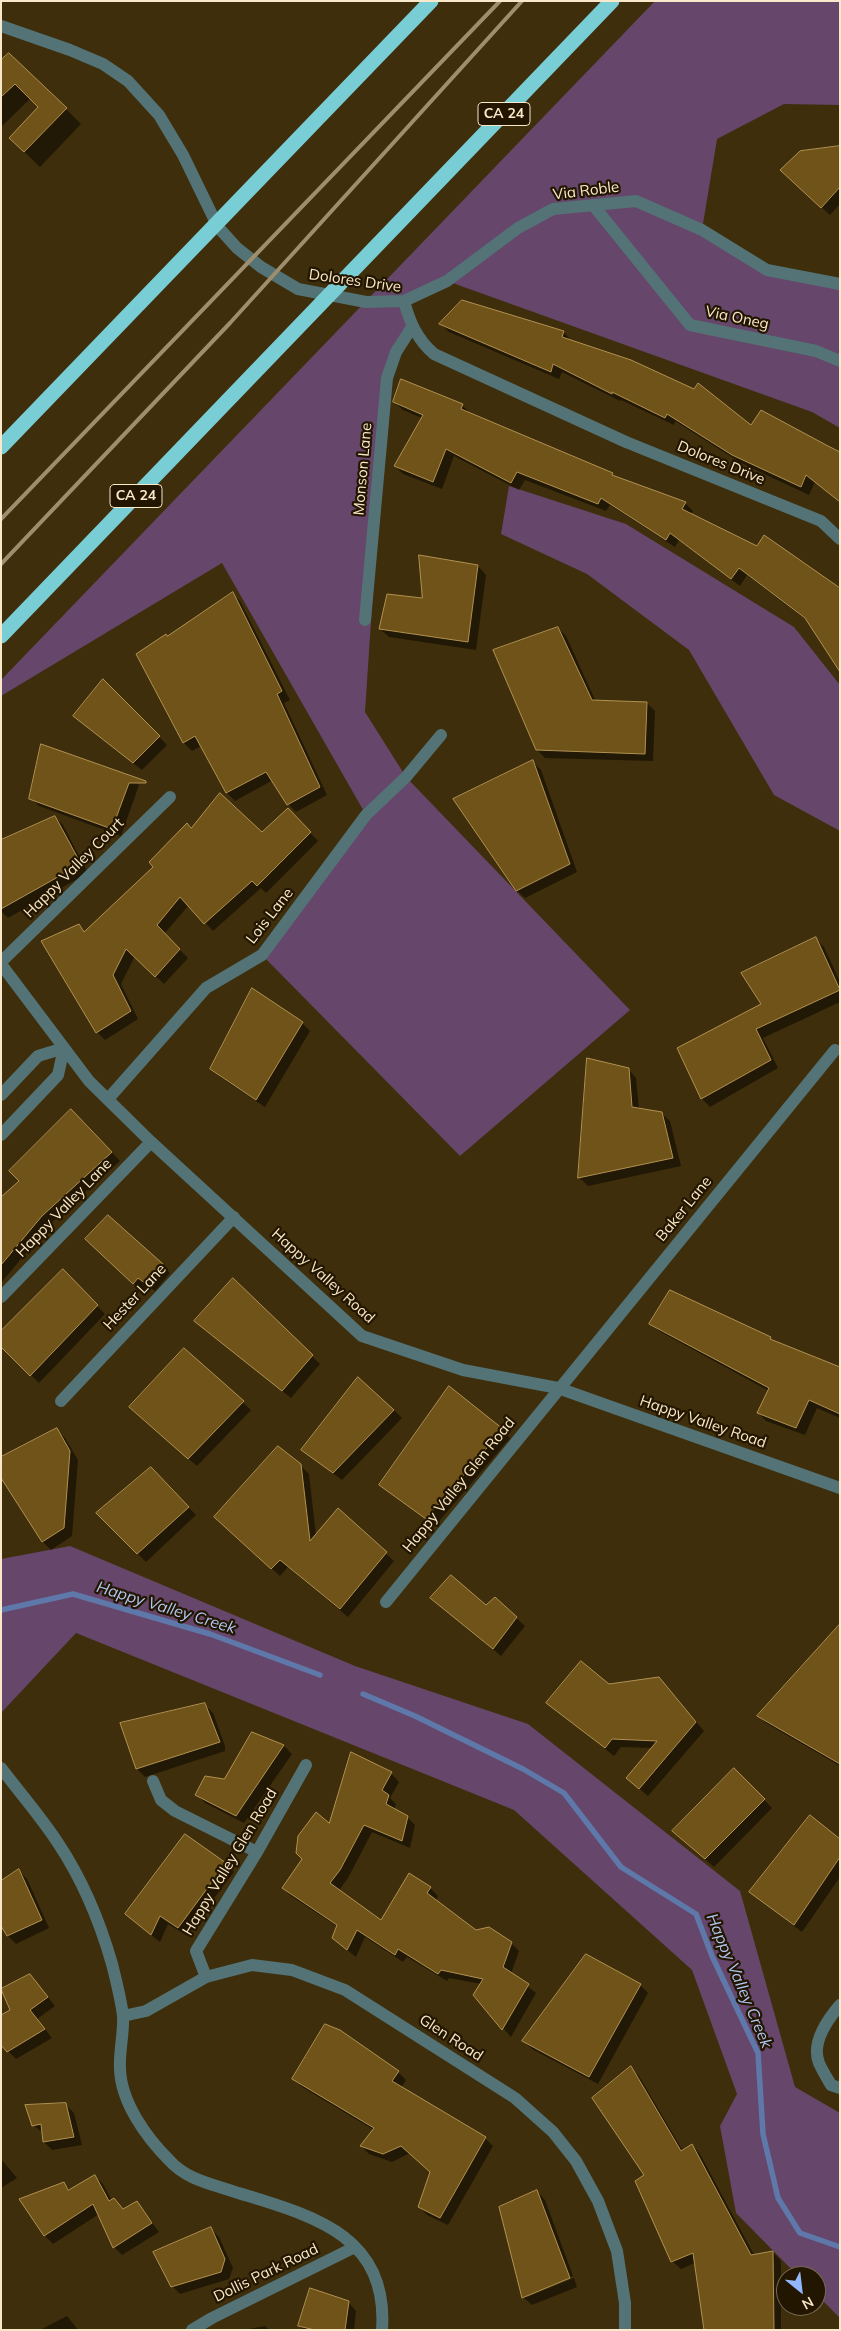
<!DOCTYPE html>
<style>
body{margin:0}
#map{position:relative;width:841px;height:2331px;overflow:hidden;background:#3e2e0b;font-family:Mulish,sans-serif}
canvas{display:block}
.frame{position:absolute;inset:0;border:2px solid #f9e8c9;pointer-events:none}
.north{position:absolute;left:776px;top:2266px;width:50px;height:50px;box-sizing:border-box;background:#231600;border:1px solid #796a50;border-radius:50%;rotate:151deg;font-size:14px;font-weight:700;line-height:20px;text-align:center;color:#f9e8c9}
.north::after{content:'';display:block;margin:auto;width:18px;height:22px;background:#93b7fd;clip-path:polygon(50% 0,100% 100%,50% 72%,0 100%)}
</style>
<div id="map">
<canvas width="841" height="2331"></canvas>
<div class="frame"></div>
<div class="north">N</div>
</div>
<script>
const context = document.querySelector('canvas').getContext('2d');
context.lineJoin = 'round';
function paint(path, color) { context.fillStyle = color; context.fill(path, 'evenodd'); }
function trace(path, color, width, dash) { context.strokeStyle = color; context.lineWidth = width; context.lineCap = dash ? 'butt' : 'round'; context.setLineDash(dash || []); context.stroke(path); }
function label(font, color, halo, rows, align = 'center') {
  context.font = font + ' Mulish,sans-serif'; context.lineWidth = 4.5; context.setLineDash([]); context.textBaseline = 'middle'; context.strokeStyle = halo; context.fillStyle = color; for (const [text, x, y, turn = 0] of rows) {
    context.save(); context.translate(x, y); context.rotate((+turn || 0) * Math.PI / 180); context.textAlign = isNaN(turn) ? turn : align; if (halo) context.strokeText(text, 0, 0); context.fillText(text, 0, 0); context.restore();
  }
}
paint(new Path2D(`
 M 655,1 L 840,1 L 840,105 L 784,104 L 717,139 L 702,230 L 767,270 L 840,284 L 840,428 L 812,412 L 447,281 L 406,307 L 413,332 L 387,379 L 365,712 L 406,777 L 630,1010 L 460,1156 L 262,955 L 366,815 L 222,563 L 1,696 L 1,680 Z
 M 509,486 L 626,524 L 794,627 L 840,685 L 840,831 L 774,795 L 689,650 L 587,574 L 501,534 Z
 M 70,1546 L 355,1666 L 528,1724 L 740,1891 L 795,2087 L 840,2113 L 840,2318 L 816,2294 L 816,2276 L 798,2276 L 736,2213 L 720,2126 L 737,2094 L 692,1970 L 514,1810 L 76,1633 L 1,1713 L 1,1559 Z`), '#66466a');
paint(new Path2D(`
 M 1,62 L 66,109 L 81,124 L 40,167 L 10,138 L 40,107 L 31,98 L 1,127 Z
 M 840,152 L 840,204 L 830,215 L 789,178 Z
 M 441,324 L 564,332 L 571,341 L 751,427 L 840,455 L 840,502 L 815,482 L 809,495 L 741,463 L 675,421 L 674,425 L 621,400 L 620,401 L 562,372 L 559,379 L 449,332 Z
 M 394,402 L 462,405 L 471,414 L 612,474 L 616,478 L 685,503 L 693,511 L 691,515 L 837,588 L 839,586 L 840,670 L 809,622 L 747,575 L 740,586 L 679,540 L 675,547 L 610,505 L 606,511 L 525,480 L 519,490 L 454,456 L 442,489 L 403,474 L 395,466 L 422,418 L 403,410 Z
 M 420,557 L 478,566 L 486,575 L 476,650 L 389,637 L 380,629 L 424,599 Z
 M 232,593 L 240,601 L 290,700 L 284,703 L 327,795 L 296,812 L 288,804 L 273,780 L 235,801 L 227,793 L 201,746 L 192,751 L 184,743 L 137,654 L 167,637 Z
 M 558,628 L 566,636 L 596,702 L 647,703 L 655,711 L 653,761 L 545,758 L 537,750 Z
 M 103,680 L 167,745 L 142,770 L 83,724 Z
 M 532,761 L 541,770 L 577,872 L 525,898 L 516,890 Z
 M 131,777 L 139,785 L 121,836 L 39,806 L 31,798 Z
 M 288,810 L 318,841 L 266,893 L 261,888 L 213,931 L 189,905 L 164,934 L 188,958 L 164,984 L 135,956 L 121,984 L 138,1019 L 105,1040 L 97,1032 L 78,925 L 85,932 L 155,868 L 191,829 L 262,834 Z
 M 55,817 L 63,825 L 88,873 L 8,918 L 1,911 L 1,841 Z
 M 816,939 L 824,947 L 840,982 L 840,1002 L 763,1038 L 778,1068 L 710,1107 L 702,1099 L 679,1049 L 762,1005 Z
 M 302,1023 L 310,1031 L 265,1107 L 220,1077 L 212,1069 Z
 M 628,1069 L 636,1078 L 639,1109 L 661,1113 L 670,1121 L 681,1166 L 588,1186 L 580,1178 Z
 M 71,1111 L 120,1161 L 50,1224 L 1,1283 L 1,1198 L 21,1181 Z
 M 95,1247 L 162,1265 L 170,1273 L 155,1291 L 147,1285 L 142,1291 Z
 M 63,1271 L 105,1314 L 39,1383 L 1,1345 Z
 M 233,1279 L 320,1364 L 291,1398 L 195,1321 Z
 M 650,1323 L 770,1338 L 775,1343 L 840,1369 L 840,1418 L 817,1408 L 805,1435 L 766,1421 L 758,1413 L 769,1391 L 659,1331 Z
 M 184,1350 L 251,1410 L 197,1466 L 139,1415 Z
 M 394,1410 L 402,1418 L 342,1480 L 302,1450 Z
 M 57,1430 L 65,1438 L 78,1460 L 72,1536 L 51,1550 L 43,1542 L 1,1475 Z
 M 502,1430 L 510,1438 L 435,1526 L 380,1485 Z
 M 300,1465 L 309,1474 L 316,1536 L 338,1510 L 394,1561 L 348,1617 L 288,1567 L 280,1576 L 224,1525 Z
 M 151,1469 L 196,1515 L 146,1562 L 97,1513 Z
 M 432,1598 L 486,1607 L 495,1599 L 525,1626 L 501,1656 Z
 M 840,1625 L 840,1766 L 766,1723 L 758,1716 Z
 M 609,1685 L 667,1687 L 704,1731 L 648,1796 L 627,1778 L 653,1748 L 621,1747 L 614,1756 L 548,1703 Z
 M 205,1705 L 213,1713 L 225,1746 L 225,1751 L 145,1777 L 137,1769 Z
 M 253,1733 L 284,1746 L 292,1754 L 244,1823 L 205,1803 L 197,1795 L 225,1780 Z
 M 734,1769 L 772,1808 L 714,1867 L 682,1839 Z
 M 391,1773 L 399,1782 L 390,1798 L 396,1804 L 394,1810 L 407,1817 L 415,1825 L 410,1848 L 372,1832 L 348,1878 L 339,1890 L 382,1921 L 430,1888 L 438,1896 L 436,1901 L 476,1931 L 511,1943 L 519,1951 L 511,1974 L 536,1993 L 511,2037 L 474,1995 L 481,1984 L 449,1978 L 447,1981 L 407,1957 L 403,1962 L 365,1937 L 356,1957 L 342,1946 L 338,1927 L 291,1896 L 283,1888 L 329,1826 Z
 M 840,1840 L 840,1877 L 802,1932 L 750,1892 Z
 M 226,1864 L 234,1872 L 186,1935 L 168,1924 L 160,1942 L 135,1922 Z
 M 19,1871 L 27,1879 L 49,1928 L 16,1944 L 8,1936 L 1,1923 Z
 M 30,1975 L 55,2006 L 37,2019 L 52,2038 L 16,2059 L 8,2051 L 12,2010 Z
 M 640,1985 L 648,1993 L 598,2084 L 532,2049 L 524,2041 Z
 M 631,2068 L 639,2076 L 683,2151 L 692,2145 L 700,2154 L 754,2255 L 773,2252 L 781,2261 L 781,2330 L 706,2330 L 695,2263 L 681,2269 L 672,2261 L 646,2175 Z
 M 398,2072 L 406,2080 L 401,2088 L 485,2138 L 493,2146 L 448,2225 L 427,2215 L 419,2207 L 431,2172 L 410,2153 L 392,2162 L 369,2154 L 361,2146 L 374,2130 L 302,2087 L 294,2079 Z
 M 65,2104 L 74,2113 L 82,2145 L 52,2150 L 44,2142 L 43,2133 L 33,2125 Z
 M 1,2159 L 17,2178 L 1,2188 Z
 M 95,2176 L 103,2184 L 112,2201 L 124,2210 L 137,2203 L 159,2232 L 122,2255 L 114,2247 L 99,2214 L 53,2244 L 45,2236 L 21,2200 L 63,2184 L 70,2190 Z
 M 537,2191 L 545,2200 L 573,2276 L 527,2295 L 527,2297 L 574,2278 L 577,2287 L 532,2305 L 523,2297 Z
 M 210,2228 L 219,2237 L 233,2268 L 229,2279 L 180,2294 L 172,2286 Z
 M 348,2302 L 356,2311 L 354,2330 L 303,2330 L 299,2326 Z
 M 67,2316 L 78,2330 L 40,2330 Z
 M 265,2326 L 269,2330 L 244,2330 Z`), '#0007');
trace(new Path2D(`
 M 1,1610 L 73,1594 L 210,1634 L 320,1675
 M 363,1694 L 415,1716 L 523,1769 L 564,1793 L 621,1867 L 696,1914 L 712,1956 L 758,2053 L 763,2134 L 778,2198 L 800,2233 L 840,2247`), '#5f78aa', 5.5);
const building = new Path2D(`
 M 9,53 L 67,108 L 24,152 L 9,138 L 38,107 L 15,84 L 1,97 L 1,60 Z
 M 840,146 L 840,187 L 821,208 L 780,170 L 800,151 Z
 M 462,300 L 564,331 L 562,337 L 631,360 L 694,389 L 698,383 L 751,425 L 761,410 L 828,446 L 840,452 L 840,502 L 806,475 L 801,487 L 732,455 L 667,414 L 665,418 L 612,392 L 612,394 L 553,364 L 551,372 L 439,324 Z
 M 401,379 L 463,404 L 461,409 L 613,473 L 612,475 L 686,502 L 682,509 L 757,546 L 764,535 L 840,588 L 840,672 L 805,618 L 739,568 L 731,579 L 670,533 L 666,540 L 601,498 L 598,504 L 517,472 L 511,483 L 446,449 L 433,482 L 394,466 L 423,415 L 393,402 Z
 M 419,555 L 478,565 L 468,642 L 379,629 L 387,594 L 422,598 Z
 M 233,592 L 282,691 L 277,694 L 320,787 L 287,805 L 266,772 L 226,793 L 195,736 L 183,743 L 136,654 L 166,634 L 167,636 Z
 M 558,627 L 592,700 L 647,702 L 645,754 L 536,750 L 493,650 Z
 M 103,679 L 160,736 L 133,763 L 73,716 Z
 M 41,744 L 146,781 L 146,783 L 129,783 L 112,829 L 29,799 Z
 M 533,760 L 570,864 L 516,891 L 453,799 Z
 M 220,793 L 262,832 L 288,808 L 311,832 L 257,886 L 252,881 L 204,924 L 180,897 L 157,925 L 180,949 L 155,977 L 126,949 L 113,975 L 131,1011 L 96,1033 L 41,941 L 79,924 L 84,932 L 153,867 L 149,862 L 187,823 L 191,828 Z
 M 55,816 L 81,864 L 1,909 L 1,840 Z
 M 816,937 L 840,990 L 756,1029 L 771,1060 L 701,1099 L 677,1048 L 761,1004 L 741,973 Z
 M 252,988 L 303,1022 L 256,1100 L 210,1069 Z
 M 587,1058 L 629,1068 L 632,1107 L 662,1112 L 673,1158 L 578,1178 Z
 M 71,1109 L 112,1152 L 42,1216 L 1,1265 L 1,1197 L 19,1181 L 9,1171 Z
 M 108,1215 L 163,1264 L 146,1284 L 138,1278 L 133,1284 L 85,1239 Z
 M 63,1269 L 98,1305 L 30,1376 L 1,1347 L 1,1331 Z
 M 233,1278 L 313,1355 L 282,1391 L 194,1321 Z
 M 670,1290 L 771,1337 L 770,1339 L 840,1367 L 840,1414 L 809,1400 L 796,1428 L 757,1413 L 769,1388 L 649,1324 Z
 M 184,1348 L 244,1401 L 188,1459 L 129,1407 Z
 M 358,1377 L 394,1410 L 333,1473 L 301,1450 Z
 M 449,1386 L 503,1429 L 426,1519 L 379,1485 Z
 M 57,1428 L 70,1451 L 64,1528 L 42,1542 L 1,1478 L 1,1457 Z
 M 278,1446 L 301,1464 L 310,1541 L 338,1508 L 387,1552 L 340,1609 L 280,1560 L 271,1569 L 214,1517 Z
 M 151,1467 L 189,1507 L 137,1554 L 96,1513 Z
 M 451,1575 L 486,1605 L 495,1597 L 517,1617 L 493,1649 L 430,1598 Z
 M 840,1624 L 840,1764 L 757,1716 Z
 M 581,1661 L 609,1684 L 659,1677 L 696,1722 L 639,1789 L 626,1778 L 657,1741 L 612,1739 L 605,1748 L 546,1703 Z
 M 205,1703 L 220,1742 L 136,1769 L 120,1723 Z
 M 252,1732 L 284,1745 L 236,1816 L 195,1795 L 205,1776 L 224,1779 Z
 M 351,1752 L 392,1772 L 382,1790 L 389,1795 L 386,1804 L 408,1816 L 402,1841 L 364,1825 L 340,1870 L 330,1883 L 381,1920 L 409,1873 L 431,1887 L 427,1893 L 476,1930 L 489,1927 L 512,1942 L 503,1967 L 529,1984 L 502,2030 L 473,1995 L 483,1979 L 441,1970 L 438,1974 L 398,1949 L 395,1955 L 357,1930 L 347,1950 L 332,1938 L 337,1925 L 282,1888 L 302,1859 L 296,1853 L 298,1836 L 316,1812 L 329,1823 Z
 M 734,1768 L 765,1799 L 705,1859 L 672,1831 Z
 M 810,1815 L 840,1839 L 840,1857 L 794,1925 L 749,1892 Z
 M 185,1834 L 226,1863 L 178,1928 L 160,1916 L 151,1935 L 125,1914 Z
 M 19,1869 L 42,1920 L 7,1936 L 1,1926 L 1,1881 Z
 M 586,1954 L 641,1984 L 589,2077 L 522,2041 Z
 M 30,1974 L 48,1997 L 30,2010 L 45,2029 L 7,2052 L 1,2045 L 1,2015 L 10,2010 L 1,1989 Z
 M 325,2024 L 340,2030 L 399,2071 L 392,2081 L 486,2137 L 440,2218 L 418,2207 L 430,2172 L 401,2146 L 383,2154 L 360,2146 L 374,2128 L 292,2079 Z
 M 631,2066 L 681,2151 L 692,2144 L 751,2255 L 773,2251 L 774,2330 L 704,2330 L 693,2253 L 671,2262 L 635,2181 L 644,2175 L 592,2098 Z
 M 66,2103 L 74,2137 L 43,2142 L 41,2124 L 32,2126 L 25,2105 Z
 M 95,2175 L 109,2201 L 114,2198 L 123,2209 L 137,2201 L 152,2223 L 113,2248 L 93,2204 L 44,2236 L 19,2199 L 64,2182 L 68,2190 Z
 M 537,2190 L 570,2278 L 522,2298 L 499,2207 Z
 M 211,2227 L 225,2259 L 221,2272 L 171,2287 L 153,2252 Z
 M 310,2288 L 349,2301 L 345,2330 L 315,2330 L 298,2326 Z`);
paint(building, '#6f5318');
trace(building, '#b19152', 1);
trace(new Path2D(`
 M 1,26 L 70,50 L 103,64 L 128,81 L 159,115 L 183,155 L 218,227 L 237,248 L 261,267 L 298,289 L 366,302 L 404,301 L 447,281 L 518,228 L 553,209 L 636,201 L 702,230 L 767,270 L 840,284
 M 593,205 L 690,325 L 816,351 L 840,361
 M 404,301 C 410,323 417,339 434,354 L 626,442 L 821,521 L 840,539
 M 365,620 L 387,378 L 396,352 L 412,327
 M 1,962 L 170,797
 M 108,1099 L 206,988 L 262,955 L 366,815 L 406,777 L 441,735
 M 1,1297 L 151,1142
 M 61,1401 L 234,1217
 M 386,1602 L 835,1050
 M 1,1768 C 20,1793 41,1817 58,1843 C 82,1879 100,1922 112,1964 C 116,1980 121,1999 123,2016 C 124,2033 119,2051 120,2069 C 121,2102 146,2137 169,2160 C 185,2178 207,2183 229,2190 C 304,2214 389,2230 382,2330
 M 153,1781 L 161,1800 L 175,1811 L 257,1852
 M 206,1977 L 196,1951 L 257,1852 L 306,1765
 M 840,2005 C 828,2019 811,2043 819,2063 C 822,2070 827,2078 831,2085 L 840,2088
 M 123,2016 L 146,2011 L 206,1977 L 252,1965 L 292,1970 L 345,1990 L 515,2098 L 553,2132 L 576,2161 L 598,2201 L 617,2251 L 625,2303 L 625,2330
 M 192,2330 L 212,2318 L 355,2247`), '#537376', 12);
trace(new Path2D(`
 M 1,964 L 89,1081 L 151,1142 L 362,1336 L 463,1370 L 558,1388 L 840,1488
 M 1,1095 L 38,1056 L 64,1048
 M 1,1135 L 58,1075 L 64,1048`), '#537376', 12);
trace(new Path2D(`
 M 1,447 L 431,1
 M 1,636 L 612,1`), '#79ced6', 15);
trace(new Path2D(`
 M 1,519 L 500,1
 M 1,564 L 230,323 L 522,1`), '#9e8e6d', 4);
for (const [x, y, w] of [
 [504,114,52],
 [136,496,52]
]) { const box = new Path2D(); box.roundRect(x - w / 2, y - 11.5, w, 23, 4); context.fillStyle = '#231600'; context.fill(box); trace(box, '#f9e8c9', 1); }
label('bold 14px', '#f9e8c9', null, [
 ["CA 24",504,114],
 ["CA 24",136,496]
]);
label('15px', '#f9e8c9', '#231600', [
 ["Via Roble",586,191,-7],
 ["Dolores Drive",355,281,8],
 ["Via Oneg",737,318,12],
 ["Dolores Drive",721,463,22],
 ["Monson Lane",363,469,-85],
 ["Happy Valley Court",74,868,-45],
 ["Lois Lane",270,916,-52],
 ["Happy Valley Lane",64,1208,-46],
 ["Baker Lane",684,1209,-51],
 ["Happy Valley Road",323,1276,42],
 ["Hester Lane",135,1297,-47],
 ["Happy Valley Road",703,1422,19],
 ["Happy Valley Glen Road",459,1485,-51],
 ["Happy Valley Glen Road",230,1862,-59],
 ["Glen Road",451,2038,33],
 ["Dollis Park Road",266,2273,-26]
]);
label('italic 16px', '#afc7f3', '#231600', [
 ["Happy Valley Creek",166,1608,17],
 ["Happy Valley Creek",739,1981,67]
]);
</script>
